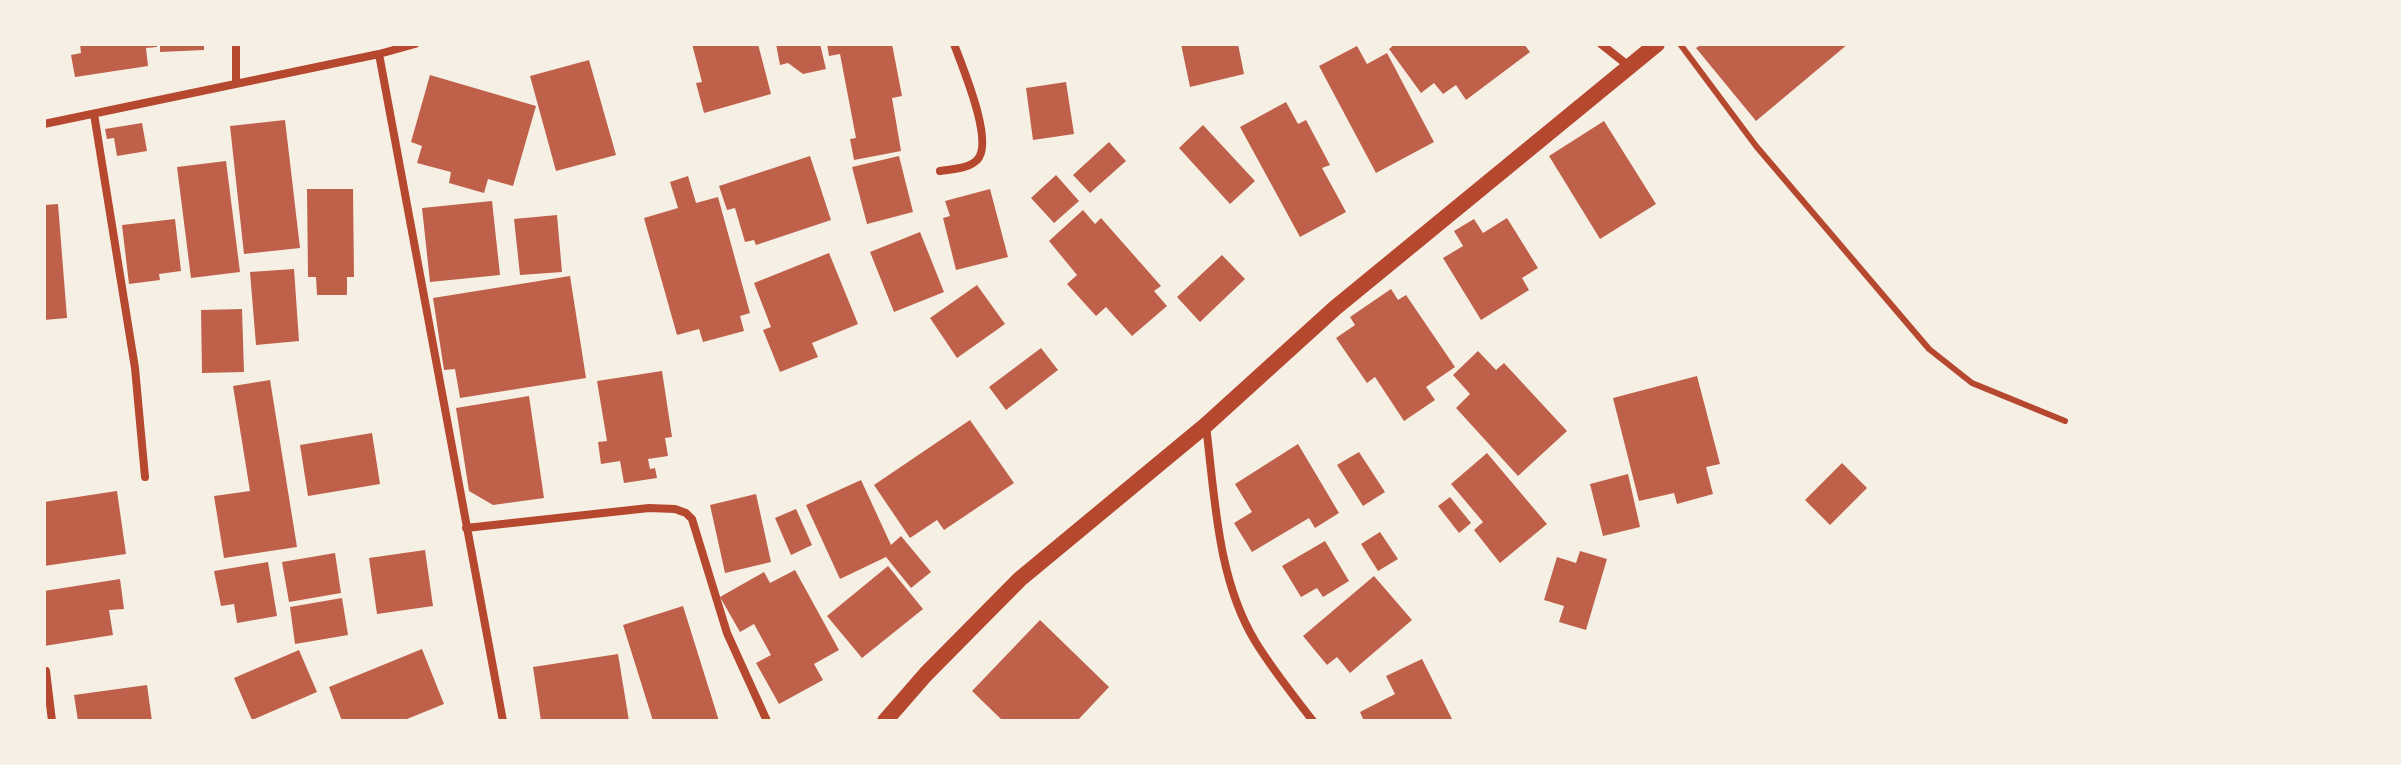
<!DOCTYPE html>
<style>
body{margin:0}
#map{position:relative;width:2401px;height:765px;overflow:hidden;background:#f6efe4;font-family:"Golos Text",sans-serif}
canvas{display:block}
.frame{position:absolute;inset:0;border:46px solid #f6efe4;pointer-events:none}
</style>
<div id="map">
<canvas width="2401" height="765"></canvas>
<div class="frame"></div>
</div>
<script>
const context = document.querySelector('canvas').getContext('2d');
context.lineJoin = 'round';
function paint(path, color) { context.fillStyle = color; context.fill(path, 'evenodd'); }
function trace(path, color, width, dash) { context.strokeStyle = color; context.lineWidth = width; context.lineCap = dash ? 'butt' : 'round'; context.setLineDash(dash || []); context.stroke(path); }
paint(new Path2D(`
 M 80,44 L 157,44 L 157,47 L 146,48 L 148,66 L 75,77 L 71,55 L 81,53 Z
 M 160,44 L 204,44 L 204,50 L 160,52 Z
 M 692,44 L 758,44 L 771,94 L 704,113 L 696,83 L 702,82 Z
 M 776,44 L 820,44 L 826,69 L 803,74 L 788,63 L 780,65 Z
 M 827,44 L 892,44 L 902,96 L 892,98 L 901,151 L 854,160 L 850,139 L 856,138 L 840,54 L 829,56 Z
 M 1181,44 L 1238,44 L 1244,74 L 1190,87 Z
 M 1395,44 L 1524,44 L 1530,52 L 1466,100 L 1456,85 L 1443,94 L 1434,83 L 1421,93 L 1389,49 Z
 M 1702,44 L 1848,44 L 1756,121 L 1696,48 Z
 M 1357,46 L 1367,64 L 1387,53 L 1434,142 L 1376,173 L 1319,66 Z
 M 589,60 L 616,155 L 556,171 L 530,76 Z
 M 430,75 L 536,106 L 513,186 L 488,179 L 484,193 L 449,183 L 451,172 L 417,163 L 422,146 L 411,142 Z
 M 1066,82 L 1074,134 L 1033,140 L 1026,88 Z
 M 1286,102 L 1298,124 L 1306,120 L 1330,165 L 1322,168 L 1346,212 L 1300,237 L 1240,127 Z
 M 285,120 L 300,248 L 244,254 L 230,126 Z
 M 1604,121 L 1656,204 L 1600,239 L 1549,156 Z
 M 142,123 L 147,151 L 117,156 L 114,138 L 107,139 L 105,129 Z
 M 1203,125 L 1255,181 L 1230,204 L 1179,148 Z
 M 1109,142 L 1126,161 L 1090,193 L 1073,175 Z
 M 810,156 L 831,220 L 756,245 L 754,240 L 745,242 L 735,208 L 727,210 L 719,186 Z
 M 899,156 L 913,212 L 867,224 L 852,167 Z
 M 226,161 L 240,272 L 191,278 L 177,167 Z
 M 1056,175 L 1079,201 L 1054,223 L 1031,198 Z
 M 688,176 L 696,203 L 718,197 L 750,313 L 740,316 L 744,331 L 703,342 L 699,329 L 677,335 L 644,218 L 678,208 L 670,182 Z
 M 307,189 L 353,189 L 354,277 L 347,277 L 347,295 L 317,295 L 316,277 L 308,277 Z
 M 990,189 L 1008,257 L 956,270 L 943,218 L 950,216 L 945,201 Z
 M 492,201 L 500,275 L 430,282 L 422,208 Z
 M 58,204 L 67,318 L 44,320 L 44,205 Z
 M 1083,210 L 1095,224 L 1101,218 L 1161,286 L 1154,291 L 1167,306 L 1132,336 L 1106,307 L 1096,316 L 1067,284 L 1077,275 L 1049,241 Z
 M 557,215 L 562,272 L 520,275 L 514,219 Z
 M 1507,218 L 1538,268 L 1522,278 L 1529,290 L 1481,320 L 1443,258 L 1463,246 L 1454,231 L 1474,219 L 1483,233 Z
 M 175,219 L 181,271 L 159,274 L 160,280 L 129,284 L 122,225 Z
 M 920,232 L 944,292 L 894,312 L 870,252 Z
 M 829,253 L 858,324 L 812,343 L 818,357 L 780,372 L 763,330 L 771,327 L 754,283 Z
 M 1222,255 L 1245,279 L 1200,322 L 1177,297 Z
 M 294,269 L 299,341 L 256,345 L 250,272 Z
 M 570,276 L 586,378 L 460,398 L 455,369 L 444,370 L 433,298 Z
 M 977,285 L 1005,324 L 957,358 L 930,318 Z
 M 1391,289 L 1398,300 L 1406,295 L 1455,367 L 1426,387 L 1435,400 L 1404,421 L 1375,377 L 1367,383 L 1336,338 L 1355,325 L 1350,317 Z
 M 242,309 L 244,372 L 202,373 L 201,310 Z
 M 1041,348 L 1058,370 L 1006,410 L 989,387 Z
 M 1478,351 L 1496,370 L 1504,363 L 1567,431 L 1518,476 L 1456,408 L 1470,394 L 1453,375 Z
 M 662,371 L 672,437 L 665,438 L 668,456 L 648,459 L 650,469 L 655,468 L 657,478 L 624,483 L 620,461 L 601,464 L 598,442 L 607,441 L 597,381 Z
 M 1697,376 L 1720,464 L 1706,467 L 1713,494 L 1677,504 L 1674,493 L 1639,501 L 1613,398 Z
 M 270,380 L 297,547 L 224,558 L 214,496 L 250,491 L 233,386 Z
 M 529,396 L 544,498 L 493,505 L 469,491 L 456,408 Z
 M 970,420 L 1014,483 L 944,530 L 937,520 L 910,538 L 874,485 Z
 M 372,433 L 380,484 L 308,496 L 300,445 Z
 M 1298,444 L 1339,513 L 1315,528 L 1309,518 L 1252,552 L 1234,523 L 1252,512 L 1235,484 Z
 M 1359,452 L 1385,492 L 1363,506 L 1337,465 Z
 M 1487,453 L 1547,524 L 1500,563 L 1474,530 L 1483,522 L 1451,484 Z
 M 1842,463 L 1867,488 L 1830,525 L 1805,500 Z
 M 1628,474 L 1640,527 L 1603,536 L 1590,484 Z
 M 861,480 L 891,545 L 901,536 L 931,572 L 911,588 L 886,557 L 840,579 L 806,505 Z
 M 117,491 L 126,554 L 44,566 L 44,502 Z
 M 756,494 L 771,562 L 725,573 L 710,505 Z
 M 1450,497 L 1471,523 L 1459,533 L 1438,506 Z
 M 796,509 L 812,545 L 791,555 L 775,518 Z
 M 1380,532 L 1398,559 L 1378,571 L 1361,544 Z
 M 1325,541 L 1349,581 L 1323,597 L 1317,588 L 1301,597 L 1282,566 Z
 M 425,550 L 433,606 L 377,614 L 369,558 Z
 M 1580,551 L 1607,559 L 1586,630 L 1559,622 L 1564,606 L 1544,600 L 1557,557 L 1576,563 Z
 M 335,553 L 341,593 L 289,602 L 282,562 Z
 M 268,562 L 277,616 L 237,623 L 234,604 L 221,606 L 214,571 Z
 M 888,566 L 923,609 L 862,658 L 827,616 Z
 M 795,570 L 839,650 L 814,664 L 823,680 L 779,704 L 756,663 L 771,655 L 754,624 L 740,632 L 720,597 L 764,572 L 770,583 Z
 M 1374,576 L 1412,620 L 1350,673 L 1337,657 L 1327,665 L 1303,636 Z
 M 120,579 L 124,609 L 109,610 L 113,635 L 44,646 L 44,591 Z
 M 342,598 L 348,635 L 295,644 L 290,607 Z
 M 683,606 L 719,721 L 653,721 L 623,625 Z
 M 1040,620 L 1109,687 L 1077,721 L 1003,721 L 972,691 Z
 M 422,649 L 444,704 L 402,721 L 342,721 L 329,687 Z
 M 299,650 L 317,692 L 252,720 L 234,678 Z
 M 618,654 L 629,721 L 541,721 L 533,667 Z
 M 1422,659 L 1453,721 L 1364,721 L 1360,712 L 1395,694 L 1386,676 Z
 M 147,685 L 152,721 L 78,721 L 74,695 Z`), '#bf614a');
trace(new Path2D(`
 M 1680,44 L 1756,146 L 1929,349 L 1972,383 L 2065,421`), '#b5482f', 6);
trace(new Path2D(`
 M 236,44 L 236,84
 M 1601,44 L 1630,67
 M 379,54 L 503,721
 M 94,114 L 135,368 L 145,477
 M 44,124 L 379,54 L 415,44
 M 940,171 C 952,169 968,169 977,160 C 995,143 962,66 954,44
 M 1206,426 C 1215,497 1217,578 1255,641 C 1272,669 1293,695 1313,721
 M 466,528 L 649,508 L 675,509 L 686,513 L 692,519 L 727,633 L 767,721
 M 46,671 L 52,721`), '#b5482f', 8);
trace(new Path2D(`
 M 885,721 L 926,674 L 1020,579 L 1206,425 L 1335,308 L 1657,44`), '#b5482f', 16);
</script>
